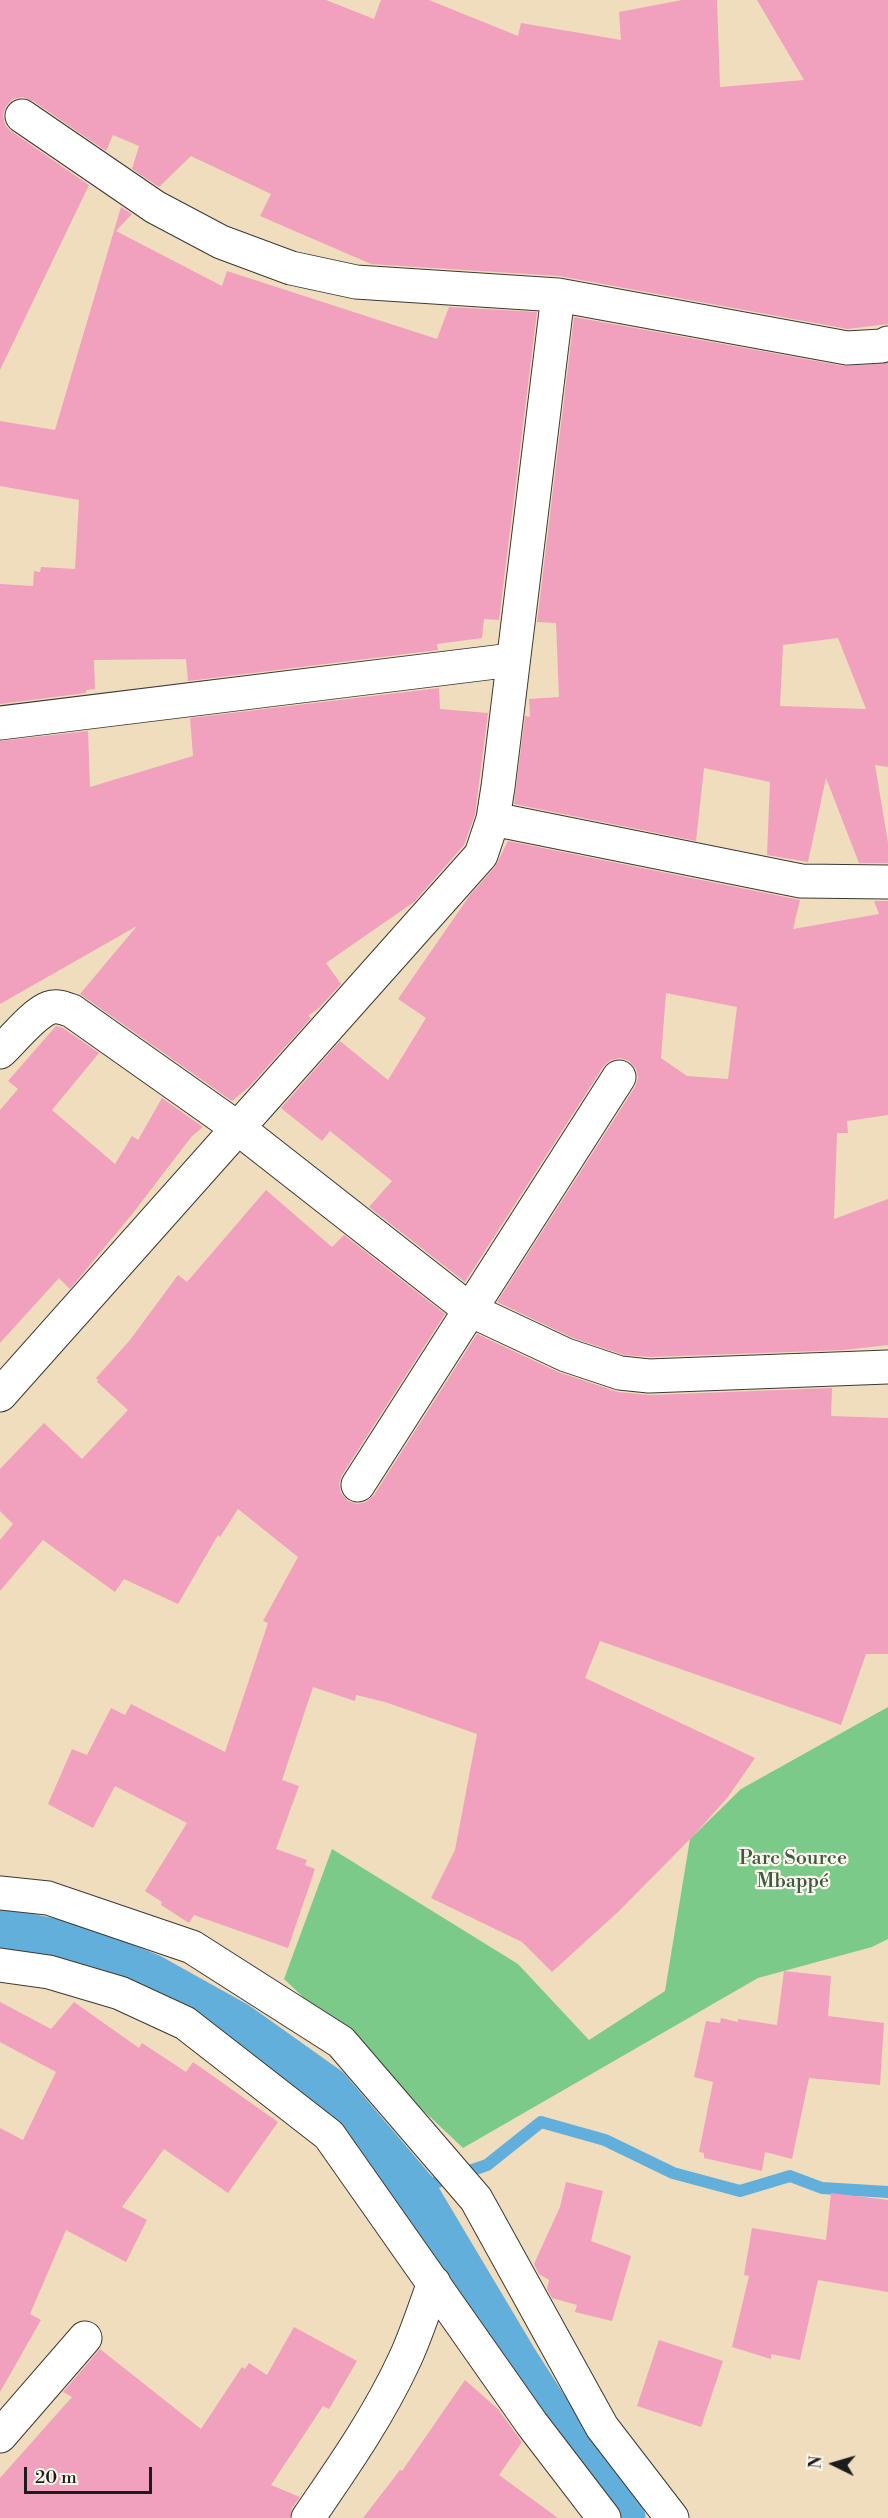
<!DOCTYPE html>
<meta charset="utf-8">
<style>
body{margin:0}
#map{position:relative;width:888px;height:2518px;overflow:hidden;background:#f0ddbd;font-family:"Libre Bodoni",serif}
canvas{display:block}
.north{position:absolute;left:804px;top:2434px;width:60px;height:60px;-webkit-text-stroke:4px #fbf7ec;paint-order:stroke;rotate:275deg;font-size:16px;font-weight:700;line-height:24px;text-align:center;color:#1c1c1c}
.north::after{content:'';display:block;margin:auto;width:21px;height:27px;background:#1c1c1c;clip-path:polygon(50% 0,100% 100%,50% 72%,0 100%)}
.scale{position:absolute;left:24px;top:2467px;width:128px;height:27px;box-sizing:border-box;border:3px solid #1c1c1c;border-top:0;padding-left:8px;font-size:18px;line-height:21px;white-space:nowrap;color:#1c1c1c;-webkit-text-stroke:4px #fbf7ec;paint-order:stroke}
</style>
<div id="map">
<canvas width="888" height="2518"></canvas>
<div class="north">N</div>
<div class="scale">20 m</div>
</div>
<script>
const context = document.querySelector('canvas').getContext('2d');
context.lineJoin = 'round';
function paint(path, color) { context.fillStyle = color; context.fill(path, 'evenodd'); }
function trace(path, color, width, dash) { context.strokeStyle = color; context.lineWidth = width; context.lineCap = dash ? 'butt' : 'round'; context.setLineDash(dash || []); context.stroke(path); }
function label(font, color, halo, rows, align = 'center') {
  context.font = font + ' "Libre Bodoni",serif'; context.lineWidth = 4.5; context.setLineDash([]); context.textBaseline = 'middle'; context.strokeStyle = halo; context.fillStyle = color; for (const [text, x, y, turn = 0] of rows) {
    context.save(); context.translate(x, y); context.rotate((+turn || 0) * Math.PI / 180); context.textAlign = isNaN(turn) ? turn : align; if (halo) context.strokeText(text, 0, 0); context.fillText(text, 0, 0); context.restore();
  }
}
paint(new Path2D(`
 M 888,1707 L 888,1939 L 872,1947 L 758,1978 L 463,2148 L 284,1979 L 332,1849 L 518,1964 L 589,2040 L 665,1991 L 690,1839 L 741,1789 Z`), '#7cca89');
trace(new Path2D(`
 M 414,2190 L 487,2165 L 541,2122 L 605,2140 L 673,2173 L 740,2191 L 790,2176 L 822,2188 L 888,2192`), '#62afdc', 12);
trace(new Path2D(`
 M 0,1930 L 72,1945 L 150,1976 L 238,2025 L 328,2089 L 414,2190 L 514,2358 L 585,2469 L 623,2518`), '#62afdc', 45);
paint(new Path2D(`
 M 0,0 L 326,0 L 374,19 L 381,0 L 429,0 L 518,36 L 521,23 L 621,40 L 619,12 L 682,0 L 717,0 L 720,87 L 804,80 L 757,0 L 888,0 L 888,324 L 848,329 L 559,276 L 371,264 L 260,216 L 271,194 L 191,156 L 159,187 L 132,169 L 139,146 L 113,135 L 106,151 L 33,101 L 23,97 L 13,99 L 6,106 L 3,115 L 5,125 L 11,131 L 89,185 L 0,370 Z
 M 121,207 L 132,214 L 116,231 L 222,286 L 227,271 L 437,339 L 449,307 L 537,312 L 499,620 L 484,619 L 482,638 L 437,644 L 438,650 L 188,681 L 186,659 L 94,660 L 95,689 L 86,690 L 86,693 L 0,704 L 0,584 L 33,586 L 34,571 L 40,572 L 41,567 L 75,569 L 79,500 L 0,486 L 0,421 L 55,430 Z
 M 574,317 L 844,366 L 888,363 L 888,767 L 875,765 L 888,843 L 888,863 L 859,863 L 826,778 L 808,862 L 767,855 L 770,782 L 704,768 L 696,841 L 514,804 L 525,716 L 530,717 L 529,699 L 559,697 L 556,623 L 537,622 ZM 838,638 L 866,709 L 780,706 L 783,645 Z
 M 439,688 L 440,709 L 488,713 L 475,815 L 464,845 L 414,902 L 326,963 L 341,984 L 319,1008 L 308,1016 L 311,1018 L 250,1086 L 232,1101 L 80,994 L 137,926 L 0,1004 L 0,741 L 88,731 L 90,787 L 193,756 L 190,718 Z
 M 508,841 L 800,900 L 793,929 L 879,914 L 874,901 L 888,901 L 888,1115 L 847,1121 L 848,1133 L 837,1133 L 834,1219 L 888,1199 L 888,1345 L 844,1350 L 650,1357 L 624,1355 L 573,1338 L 497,1302 L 635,1087 L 638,1078 L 636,1069 L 629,1061 L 620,1058 L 611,1060 L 603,1067 L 465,1282 L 369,1207 L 392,1181 L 330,1131 L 322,1141 L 281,1108 L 340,1041 L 388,1080 L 426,1018 L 398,999 L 470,895 L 495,867 ZM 666,993 L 737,1007 L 728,1079 L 687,1076 L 661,1058 Z
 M 56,1026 L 63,1028 L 99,1053 L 52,1110 L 115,1164 L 132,1136 L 138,1140 L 162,1098 L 203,1127 L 192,1136 L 133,1213 L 70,1289 L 59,1278 L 0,1343 L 0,1110 L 18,1089 L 8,1081 Z
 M 266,1190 L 332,1247 L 344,1235 L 445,1314 L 342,1475 L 339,1484 L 341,1493 L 348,1501 L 357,1504 L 366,1502 L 374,1495 L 477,1334 L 558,1372 L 618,1392 L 650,1395 L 832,1388 L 831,1416 L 888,1418 L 888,1654 L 866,1654 L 841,1725 L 600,1641 L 585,1678 L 755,1758 L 728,1797 L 694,1835 L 619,1911 L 552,1972 L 522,1942 L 431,1898 L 455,1850 L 477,1734 L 385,1702 L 356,1695 L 355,1701 L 313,1687 L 282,1780 L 299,1786 L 276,1849 L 307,1860 L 305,1865 L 315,1869 L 288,1948 L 194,1915 L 189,1923 L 161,1905 L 162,1902 L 145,1891 L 187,1823 L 115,1786 L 93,1828 L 48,1804 L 72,1749 L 87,1755 L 111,1708 L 125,1715 L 131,1704 L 225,1752 L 268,1623 L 263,1621 L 298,1557 L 238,1509 L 220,1537 L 218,1535 L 178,1604 L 124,1579 L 115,1592 L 43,1540 L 0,1591 L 0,1540 L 13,1524 L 0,1511 L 0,1469 L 44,1423 L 82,1459 L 128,1410 L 97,1382 L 98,1380 L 96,1378 L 130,1340 L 178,1275 L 187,1282 Z
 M 784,1971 L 831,1976 L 828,2016 L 884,2023 L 880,2085 L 809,2078 L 792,2159 L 765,2152 L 762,2171 L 704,2158 L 704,2153 L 699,2152 L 713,2082 L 694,2077 L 706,2021 L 720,2023 L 721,2018 L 738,2022 L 738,2019 L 777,2025 Z
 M 0,2002 L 51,2029 L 74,2002 L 139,2048 L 142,2043 L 186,2072 L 193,2062 L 278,2122 L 228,2193 L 164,2149 L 122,2207 L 147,2220 L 126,2262 L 66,2230 L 30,2314 L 41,2320 L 0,2392 L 0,2128 L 23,2140 L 56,2072 L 0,2042 Z
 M 566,2182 L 603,2191 L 591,2241 L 631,2256 L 612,2321 L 575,2312 L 577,2305 L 552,2298 L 547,2289 L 549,2280 L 539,2274 L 534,2264 L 560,2207 Z
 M 831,2193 L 888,2200 L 888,2292 L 818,2280 L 800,2360 L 771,2354 L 771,2359 L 732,2347 L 749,2276 L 744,2275 L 752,2228 L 826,2240 Z
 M 294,2327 L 357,2361 L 329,2409 L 323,2406 L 271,2485 L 300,2497 L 292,2508 L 290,2518 L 0,2518 L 0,2478 L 72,2397 L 63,2392 L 100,2349 L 201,2429 L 242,2367 L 245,2369 L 249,2363 L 267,2375 Z
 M 659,2340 L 723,2361 L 701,2427 L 637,2406 Z
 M 465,2380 L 498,2409 L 522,2442 L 499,2475 L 558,2518 L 363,2518 L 400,2470 L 402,2471 Z`), '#f1a0bd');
const minor = new Path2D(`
 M 22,116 L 155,207 L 221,242 L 291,268 L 356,282 L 558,295 L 847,348 L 882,346 L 888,343
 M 0,723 L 512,660
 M 493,819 L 801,881 L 888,882
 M 0,1052 C 13,1040 33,1014 49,1008 C 57,1005 64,1008 72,1011 L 239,1129 L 470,1310 L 566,1355 L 620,1373 L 649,1376 L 888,1367
 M 0,1395 L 481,855 L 493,819 L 498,787 L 558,295
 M 358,1485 L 619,1077
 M 0,1893 L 48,1898 L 192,1947 L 341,2042 L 476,2199 L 602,2427 L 672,2518
 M 0,1965 L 49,1972 L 120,1993 L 185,2023 L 329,2135 L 532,2424 L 604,2518
 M 0,2436 L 85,2338
 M 308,2518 C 343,2467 378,2417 404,2361 C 416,2336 424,2309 434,2283`);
trace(minor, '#3c3934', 35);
trace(minor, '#fff', 33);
label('20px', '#3e5942', '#fbf7ec', [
 ["Parc Source",793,1859],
 ["Mbappé",793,1882]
]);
</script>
